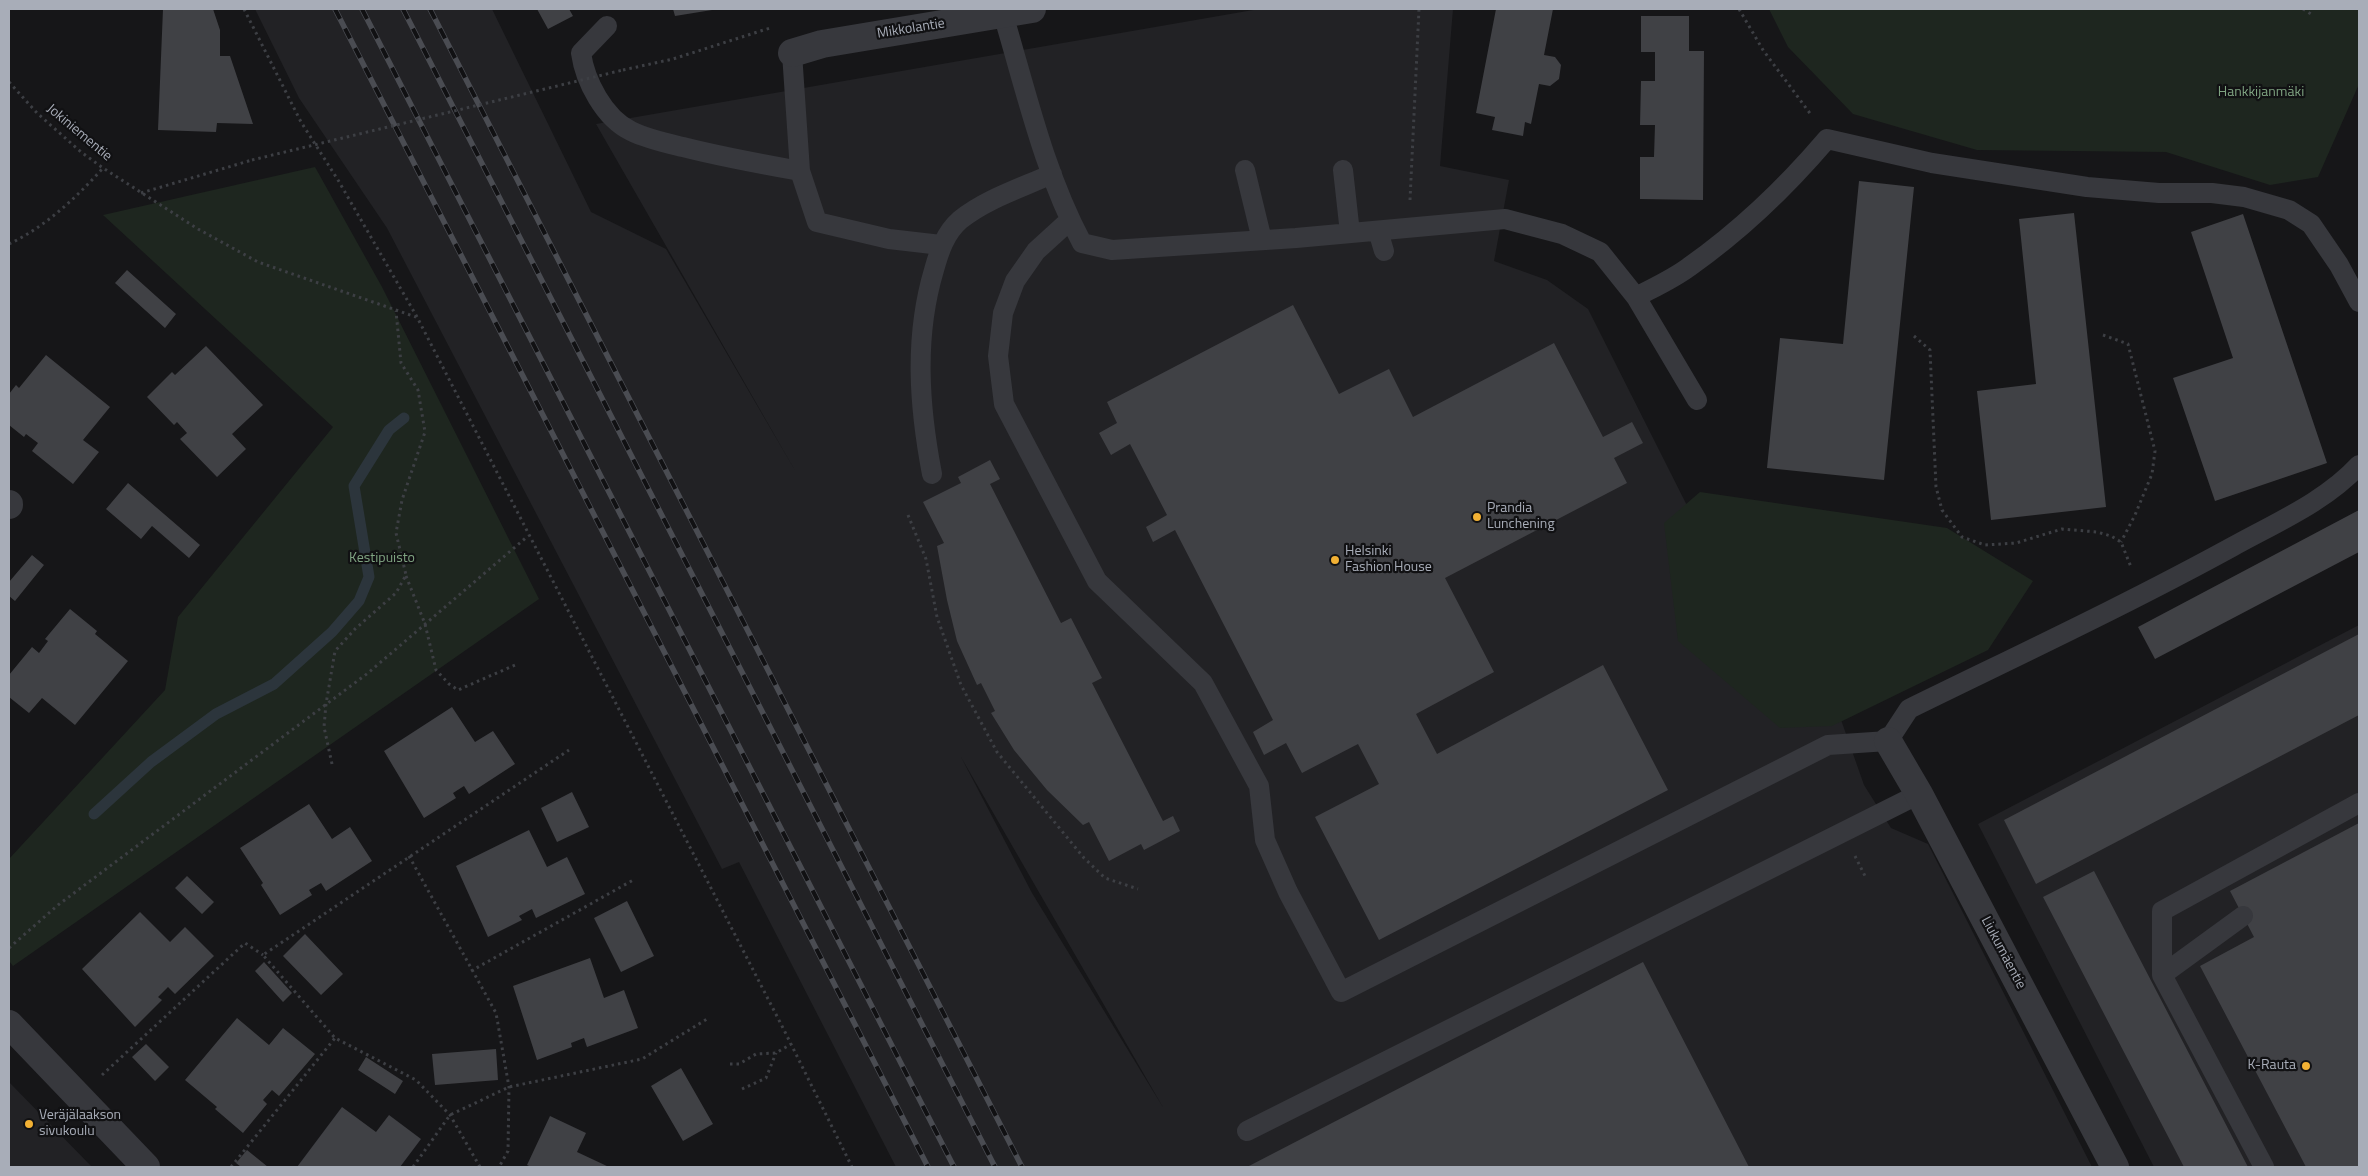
<!DOCTYPE html>
<meta charset="utf-8">
<style>
body{margin:0}
#map{position:relative;width:2368px;height:1176px;overflow:hidden;background:#161618;font-family:"Titillium Web",sans-serif}
canvas{display:block}
.frame{position:absolute;inset:0;border:10px solid #a8adb8;pointer-events:none}
</style>
<div id="map">
<canvas width="2368" height="1176"></canvas>
<div class="frame"></div>
</div>
<script>
const context = document.querySelector('canvas').getContext('2d');
context.lineJoin = 'round';
function paint(path, color) { context.fillStyle = color; context.fill(path, 'evenodd'); }
function trace(path, color, width, dash) { context.strokeStyle = color; context.lineWidth = width; context.lineCap = dash ? 'butt' : 'round'; context.setLineDash(dash || []); context.stroke(path); }
function label(font, color, halo, rows, align = 'center') {
  context.font = font + ' "Titillium Web",sans-serif'; context.lineWidth = 4.5; context.setLineDash([]); context.textBaseline = 'middle'; context.strokeStyle = halo; context.fillStyle = color; for (const [text, x, y, turn = 0] of rows) {
    context.save(); context.translate(x, y); context.rotate((+turn || 0) * Math.PI / 180); context.textAlign = isNaN(turn) ? turn : align; if (halo) context.strokeText(text, 0, 0); context.fillText(text, 0, 0); context.restore();
  }
}
paint(new Path2D(`
 M 255,9 L 492,9 L 591,212 L 666,249 L 797,474 L 596,124 L 1259,9 L 1453,9 L 1440,166 L 1509,180 L 1494,261 L 1547,280 L 1588,309 L 1795,720 L 1839,714 L 1864,785 L 1891,828 L 1928,844 L 2092,1167 L 896,1167 L 739,862 L 722,869 L 387,228 L 299,98 ZM 961,757 L 1164,1109 L 1032,893 Z
 M 2359,625 L 2359,1167 L 2154,1167 L 1978,824 Z
 M 9,1082 L 92,1167 L 9,1167 Z`), '#222225');
paint(new Path2D(`
 M 1769,9 L 2359,9 L 2359,84 L 2318,177 L 2270,185 L 2166,152 L 1977,150 L 1853,114 L 1788,47 Z
 M 315,167 L 382,287 L 539,599 L 13,966 L 9,961 L 9,859 L 165,690 L 178,617 L 333,427 L 103,215 Z
 M 1700,492 L 1947,528 L 2033,581 L 1988,650 L 1832,726 L 1780,728 L 1678,641 L 1664,523 Z`), '#1e261f');
trace(new Path2D(`
 M 94,814 L 151,762 L 216,714 L 274,684 L 332,632 L 359,601 L 369,577 L 354,486 L 389,430 L 404,418`), '#2c353c', 11);
paint(new Path2D(`
 M 163,9 L 213,9 L 220,30 L 220,56 L 230,56 L 253,124 L 217,123 L 216,132 L 158,130 Z
 M 537,9 L 569,9 L 573,16 L 548,29 Z
 M 673,9 L 712,9 L 712,10 L 675,16 Z
 M 1496,9 L 1553,9 L 1544,55 L 1555,57 L 1561,65 L 1559,79 L 1550,86 L 1539,84 L 1531,124 L 1525,122 L 1523,136 L 1492,130 L 1495,117 L 1476,113 Z
 M 1641,16 L 1689,16 L 1689,51 L 1704,51 L 1703,200 L 1640,199 L 1640,157 L 1654,157 L 1655,125 L 1640,125 L 1641,81 L 1655,81 L 1655,52 L 1641,52 Z
 M 1859,181 L 1914,187 L 1884,480 L 1767,468 L 1780,338 L 1843,344 Z
 M 2074,213 L 2106,507 L 1991,520 L 1977,391 L 2036,384 L 2019,219 Z
 M 2243,214 L 2327,463 L 2215,501 L 2173,378 L 2233,358 L 2191,232 Z
 M 127,270 L 176,314 L 165,328 L 115,283 Z
 M 1293,305 L 1339,394 L 1389,369 L 1413,417 L 1554,343 L 1603,437 L 1632,422 L 1643,443 L 1614,458 L 1627,483 L 1445,578 L 1494,672 L 1416,714 L 1437,754 L 1603,665 L 1668,790 L 1379,940 L 1315,817 L 1379,784 L 1358,744 L 1302,773 L 1286,743 L 1264,755 L 1253,732 L 1273,720 L 1175,530 L 1153,542 L 1146,527 L 1167,515 L 1130,444 L 1111,455 L 1099,433 L 1117,423 L 1107,402 Z
 M 206,346 L 263,405 L 232,434 L 246,449 L 217,477 L 180,439 L 187,433 L 177,422 L 174,425 L 147,397 L 172,372 L 175,375 Z
 M 46,355 L 110,407 L 83,440 L 99,452 L 73,484 L 32,451 L 38,443 L 26,434 L 24,437 L 9,425 L 9,394 L 16,385 L 19,388 Z
 M 990,460 L 1000,479 L 990,484 L 1061,623 L 1071,618 L 1102,678 L 1092,683 L 1163,821 L 1173,816 L 1180,831 L 1144,850 L 1141,844 L 1109,861 L 1089,822 L 1083,825 L 1047,790 L 1014,750 L 991,713 L 995,711 L 981,683 L 977,685 L 957,641 L 947,600 L 937,546 L 944,543 L 923,502 L 961,483 L 958,477 Z
 M 128,483 L 200,545 L 189,558 L 152,526 L 141,539 L 106,509 Z
 M 2359,510 L 2359,552 L 2155,659 L 2138,627 Z
 M 32,555 L 44,565 L 15,601 L 9,596 L 9,582 Z
 M 70,609 L 97,631 L 95,634 L 128,661 L 75,725 L 42,698 L 29,713 L 9,697 L 9,675 L 32,647 L 39,653 L 48,641 L 45,639 Z
 M 2359,634 L 2359,715 L 2036,884 L 2004,820 Z
 M 452,707 L 475,742 L 493,731 L 515,764 L 469,794 L 464,786 L 453,793 L 456,798 L 424,818 L 384,751 Z
 M 572,792 L 589,827 L 557,842 L 541,808 Z
 M 309,804 L 332,839 L 350,827 L 372,861 L 326,891 L 321,883 L 309,890 L 312,895 L 280,915 L 261,885 L 263,883 L 240,848 Z
 M 2359,823 L 2359,1167 L 2306,1167 L 2200,966 L 2254,937 L 2230,891 Z
 M 529,830 L 547,867 L 567,857 L 585,894 L 536,918 L 532,909 L 519,916 L 522,920 L 488,937 L 456,866 Z
 M 2094,871 L 2248,1167 L 2184,1167 L 2043,897 Z
 M 187,876 L 214,902 L 202,914 L 175,888 Z
 M 627,901 L 654,956 L 621,972 L 594,918 Z
 M 140,912 L 170,942 L 185,927 L 214,956 L 175,994 L 168,987 L 158,997 L 162,1000 L 135,1027 L 82,969 Z
 M 305,934 L 343,974 L 321,995 L 283,956 Z
 M 590,958 L 604,998 L 624,990 L 638,1028 L 587,1047 L 584,1038 L 571,1043 L 572,1047 L 537,1060 L 513,986 Z
 M 264,962 L 292,993 L 283,1002 L 255,971 Z
 M 1643,962 L 1749,1167 L 1247,1167 Z
 M 237,1018 L 269,1045 L 283,1028 L 315,1054 L 279,1096 L 272,1090 L 263,1100 L 267,1104 L 243,1133 L 215,1109 L 217,1107 L 185,1080 Z
 M 146,1044 L 169,1067 L 155,1081 L 132,1057 Z
 M 496,1049 L 498,1080 L 435,1085 L 432,1054 Z
 M 366,1057 L 403,1081 L 395,1094 L 358,1070 Z
 M 681,1068 L 713,1124 L 683,1141 L 651,1086 Z
 M 342,1107 L 376,1132 L 389,1115 L 421,1139 L 400,1167 L 297,1167 Z
 M 550,1116 L 586,1133 L 577,1152 L 609,1167 L 531,1167 L 527,1165 Z
 M 247,1150 L 268,1167 L 241,1167 L 236,1163 Z`), '#404145');
trace(new Path2D(`
 M 244,9 L 301,122 L 338,180 L 417,317 L 783,1028 L 852,1167
 M 1739,9 L 1763,50 L 1812,116
 M 2303,9 L 2311,14
 M 623,70 L 673,59 L 770,28
 M 9,82 L 37,113 L 81,152 L 103,168 L 198,229 L 258,262 L 416,317
 M 141,193 L 252,160
 M 1410,200 L 1419,9
 M 9,244 C 45,227 76,198 103,168
 M 2103,335 L 2128,344 L 2155,451 L 2152,474 L 2135,515 L 2121,542
 M 1914,336 L 1930,350 L 1936,487 L 1942,510 L 1962,537 L 1985,545 L 2016,543 L 2062,529 L 2097,532 L 2111,536 L 2121,542 L 2131,567
 M 908,515 L 926,559 L 937,617 L 961,685 L 997,752 L 1084,858 L 1105,878 L 1138,889
 M 406,576 L 425,624 L 436,670 L 449,684 L 458,690 L 515,665
 M 332,764 L 324,727 L 326,704 L 335,651 L 355,629 L 396,593 L 406,575 L 396,533 L 402,500 L 425,432 L 418,390 L 401,363 L 396,311
 M 409,856 L 496,1013 L 509,1087 L 508,1151 L 499,1167
 M 1855,856 L 1865,876
 M 9,948 L 58,905 L 368,673 L 528,536
 M 471,971 L 635,879
 M 730,1064 L 739,1064 L 756,1054 L 776,1053 L 791,1044
 M 102,1075 L 245,943 L 263,955
 M 742,1089 L 766,1078 L 776,1053
 M 231,1167 L 335,1038
 M 413,1167 L 450,1115 L 509,1087 L 642,1059 L 707,1019
 M 480,1167 L 450,1115 L 416,1080 L 335,1038 L 263,955 L 569,750`), '#3d3f44', 3, [2.5, 4]);
trace(new Path2D(`
 M 1003,14 C 1026,91 1044,172 1082,243 L 1112,250 L 1296,238 L 1505,219 L 1562,234 L 1600,252 L 1636,297 L 1697,400
 M 607,26 L 581,53 C 585,81 604,118 631,131 C 647,139 666,143 683,147 C 722,157 761,164 800,171
 M 792,53 L 800,171 L 817,222 L 889,239 L 941,245
 M 1245,170 L 1262,240
 M 1343,170 L 1350,233
 M 1070,220 L 1036,251 L 1015,281 L 1003,313 L 998,356 L 1004,404 L 1097,581 L 1203,683 L 1259,786 L 1265,840 L 1288,892 L 1341,992 L 1828,745 L 1888,741 L 1909,709 C 2017,656 2126,605 2232,547 C 2275,523 2325,502 2359,465
 M 1378,231 L 1384,251
 M 1636,297 C 1653,288 1673,279 1689,267 C 1740,231 1787,186 1827,139 L 1932,163 L 2087,187 L 2159,193 L 2212,193 L 2244,197 L 2289,210 L 2311,224 L 2339,265 L 2359,302
 M 932,474 C 919,406 914,337 934,270 C 939,252 945,233 960,220 C 986,199 1021,188 1052,174
 M 2243,916 L 2162,975 L 2264,1167
 M 2162,975 L 2162,911 L 2359,803
 M 1247,1131 L 1919,794`), '#37383d', 20);
trace(new Path2D(`
 M 792,53 L 822,44 L 1032,9
 M 9,505 L 9,504
 M 1888,741 L 1919,794 L 2115,1167`), '#37383d', 28);
trace(new Path2D(`
 M 9,1024 L 146,1167`), '#37383d', 28);
const rail = new Path2D(`
 M 335,9 L 928,1167
 M 362,9 L 954,1167
 M 403,9 L 995,1167
 M 430,9 L 1022,1167`);
trace(rail, '#4a4c52', 5.5);
trace(rail, '#111113', 4, [11]);
trace(new Path2D(`
 M 252,160 L 623,70`), '#3d3f44', 3, [2.5, 4]);
for (const [x, y, r, color] of [
 [1477,517,5,"#f2b134"],
 [1335,560,5,"#f2b134"],
 [2306,1066,5,"#f2b134"],
 [29,1124,5,"#f2b134"]
]) { const dot = new Path2D(); dot.arc(x, y, r, 0, 2 * Math.PI); context.fillStyle = color; context.fill(dot); trace(dot, '#111113', 2); }
label('14px', '#a8adb8', '#111113', [
 ["Mikkolantie",911,29,-9],
 ["Jokiniementie",79,133,40],
 ["Liukumäentie",2003,953,62]
]);
label('14px', '#7fa381', '#111113', [
 ["Hankkijanmäki",2261,93],
 ["Kestipuisto",382,559]
]);
label('14px', '#a8adb8', '#111113', [
 ["Prandia",1487,509],
 ["Lunchening",1487,525],
 ["Helsinki",1345,552],
 ["Fashion House",1345,568],
 ["K-Rauta",2296,1066,"right"],
 ["Veräjälaakson",39,1116],
 ["sivukoulu",39,1132]
], 'left');
</script>
